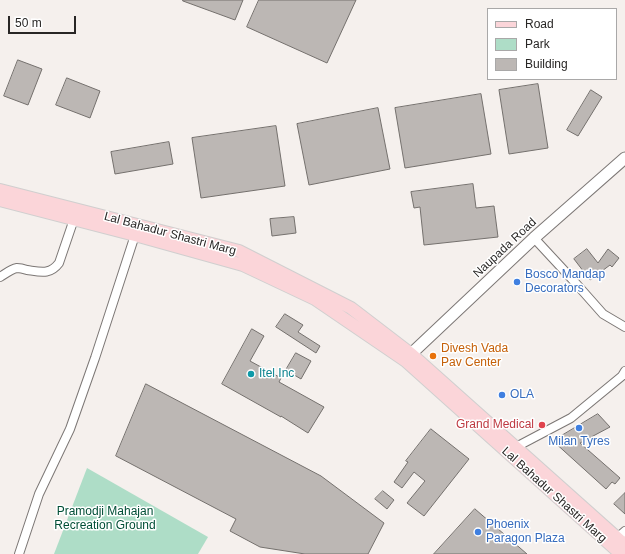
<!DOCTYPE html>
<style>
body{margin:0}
#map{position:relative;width:625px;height:554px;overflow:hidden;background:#f5f0ed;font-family:Arial,sans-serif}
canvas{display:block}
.legend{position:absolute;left:487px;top:8px;width:130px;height:72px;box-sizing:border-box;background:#fff;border:1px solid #a9a8a8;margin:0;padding:5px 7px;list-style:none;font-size:12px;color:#282625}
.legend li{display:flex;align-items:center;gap:8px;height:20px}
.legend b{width:20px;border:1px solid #a9a8a8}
.scale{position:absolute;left:8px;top:16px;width:68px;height:18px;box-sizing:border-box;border:2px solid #282625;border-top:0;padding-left:5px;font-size:12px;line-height:14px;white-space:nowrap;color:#282625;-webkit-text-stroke:3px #fff;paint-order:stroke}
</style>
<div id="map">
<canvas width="625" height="554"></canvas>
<ul class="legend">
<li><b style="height:5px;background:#fbd5d9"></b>Road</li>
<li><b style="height:11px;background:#aeddc7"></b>Park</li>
<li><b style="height:11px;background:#bcb7b4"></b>Building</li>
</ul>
<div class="scale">50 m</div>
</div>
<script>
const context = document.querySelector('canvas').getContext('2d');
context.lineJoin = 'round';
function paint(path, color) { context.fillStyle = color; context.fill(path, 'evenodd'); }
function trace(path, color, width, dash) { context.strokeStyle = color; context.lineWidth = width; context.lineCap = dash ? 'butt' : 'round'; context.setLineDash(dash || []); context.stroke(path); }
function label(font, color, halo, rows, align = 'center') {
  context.font = font + ' Arial,sans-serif'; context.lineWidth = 3; context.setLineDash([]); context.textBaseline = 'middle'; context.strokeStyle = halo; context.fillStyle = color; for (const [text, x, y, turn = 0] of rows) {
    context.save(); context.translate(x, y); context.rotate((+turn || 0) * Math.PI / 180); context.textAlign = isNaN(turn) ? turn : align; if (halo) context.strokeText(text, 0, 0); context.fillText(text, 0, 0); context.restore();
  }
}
paint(new Path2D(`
 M 87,468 L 208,537 L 198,554 L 54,554 Z`), '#aeddc7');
const building = new Path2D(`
 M 183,0 L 243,0 L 235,20 L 183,1 Z
 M 259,0 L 356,0 L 327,63 L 247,27 Z
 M 18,60 L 42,69 L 28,105 L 4,96 Z
 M 67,78 L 100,91 L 90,118 L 56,105 Z
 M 538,84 L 548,148 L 509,154 L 499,90 Z
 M 591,90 L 602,97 L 578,136 L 567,130 Z
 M 481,94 L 491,154 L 405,168 L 395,108 Z
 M 378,108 L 390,169 L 309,185 L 297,124 Z
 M 276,126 L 285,186 L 201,198 L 192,138 Z
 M 169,142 L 173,164 L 115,174 L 111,152 Z
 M 473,184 L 476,208 L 494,206 L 498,237 L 424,245 L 420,207 L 414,208 L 411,192 Z
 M 294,217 L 296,233 L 272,236 L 270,219 Z
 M 587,249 L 598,263 L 608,249 L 619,258 L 612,267 L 610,265 L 590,280 L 574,259 Z
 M 285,314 L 303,325 L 298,332 L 320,346 L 316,353 L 276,327 Z
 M 252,329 L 264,336 L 250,361 L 281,378 L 279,382 L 324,407 L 308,433 L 281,416 L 281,417 L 222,384 Z
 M 296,353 L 311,361 L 301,379 L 286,370 Z
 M 146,384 L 321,476 L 384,523 L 368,554 L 305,554 L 260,547 L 230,531 L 236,519 L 116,456 Z
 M 598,414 L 610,427 L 580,443 L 620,478 L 615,484 L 612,482 L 606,489 L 553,441 Z
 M 431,429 L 469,459 L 424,516 L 407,503 L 425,481 L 414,472 L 402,488 L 394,482 L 408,462 L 406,461 Z
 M 383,491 L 394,500 L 387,509 L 375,499 Z
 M 625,493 L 625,514 L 614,504 Z
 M 475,509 L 527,554 L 434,554 Z`);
paint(building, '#bcb7b4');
trace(building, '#74706d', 1);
const street = new Path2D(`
 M 534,238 L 572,279 L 603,314 L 625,327
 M 0,277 C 5,274 11,269 17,268 C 20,268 24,269 27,270 C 41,272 50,275 59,263 L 74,219
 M 516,447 L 571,418 L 622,376 L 625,371
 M 617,538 L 625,531
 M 19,554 L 39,494 L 70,429 L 95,358 L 136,232`);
const secondary = new Path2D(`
 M 406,361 L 411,354 L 534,238 L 625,158`);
const primary = new Path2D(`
 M 0,190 L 239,251 L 351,308 L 411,354 L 625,545
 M 0,200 L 135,235 L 243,265 L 315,299 L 406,361 L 621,554`);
trace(street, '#7c7775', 10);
trace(secondary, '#7c7775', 13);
trace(primary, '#d0cfcf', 14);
trace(street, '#fff', 8);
trace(secondary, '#fff', 11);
trace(primary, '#fbd5d9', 12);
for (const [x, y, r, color] of [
 [517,282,4,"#3f7fe0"],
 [433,356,4,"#e8710a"],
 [251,374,4,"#0f9aa8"],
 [502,395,4,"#3f7fe0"],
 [542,425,4,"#e0444e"],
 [579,428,4,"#3f7fe0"],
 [478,532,4,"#3f7fe0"]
]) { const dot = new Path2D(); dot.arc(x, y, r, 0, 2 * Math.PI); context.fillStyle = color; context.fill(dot); trace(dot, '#fff', 1.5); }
label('12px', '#282625', '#fff', [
 ["Lal Bahadur Shastri Marg",170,234,15],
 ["Naupada Road",505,248,-43],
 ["Lal Bahadur Shastri Marg",554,495,42]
]);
label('12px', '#366cbe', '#fff', [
 ["Bosco Mandap",525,275],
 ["Decorators",525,289],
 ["OLA",510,395],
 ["Milan Tyres",579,442,"center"],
 ["Phoenix",486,525],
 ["Paragon Plaza",486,539]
], 'left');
label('12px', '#c56008', '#fff', [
 ["Divesh Vada",441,349],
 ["Pav Center",441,363]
], 'left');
label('12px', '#0d838f', '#fff', [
 ["Itel Inc",259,374]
], 'left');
label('12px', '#be3a42', '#fff', [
 ["Grand Medical",534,425]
], 'right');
label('12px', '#004e36', '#fff', [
 ["Pramodji Mahajan",105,512],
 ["Recreation Ground",105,526]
]);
</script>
